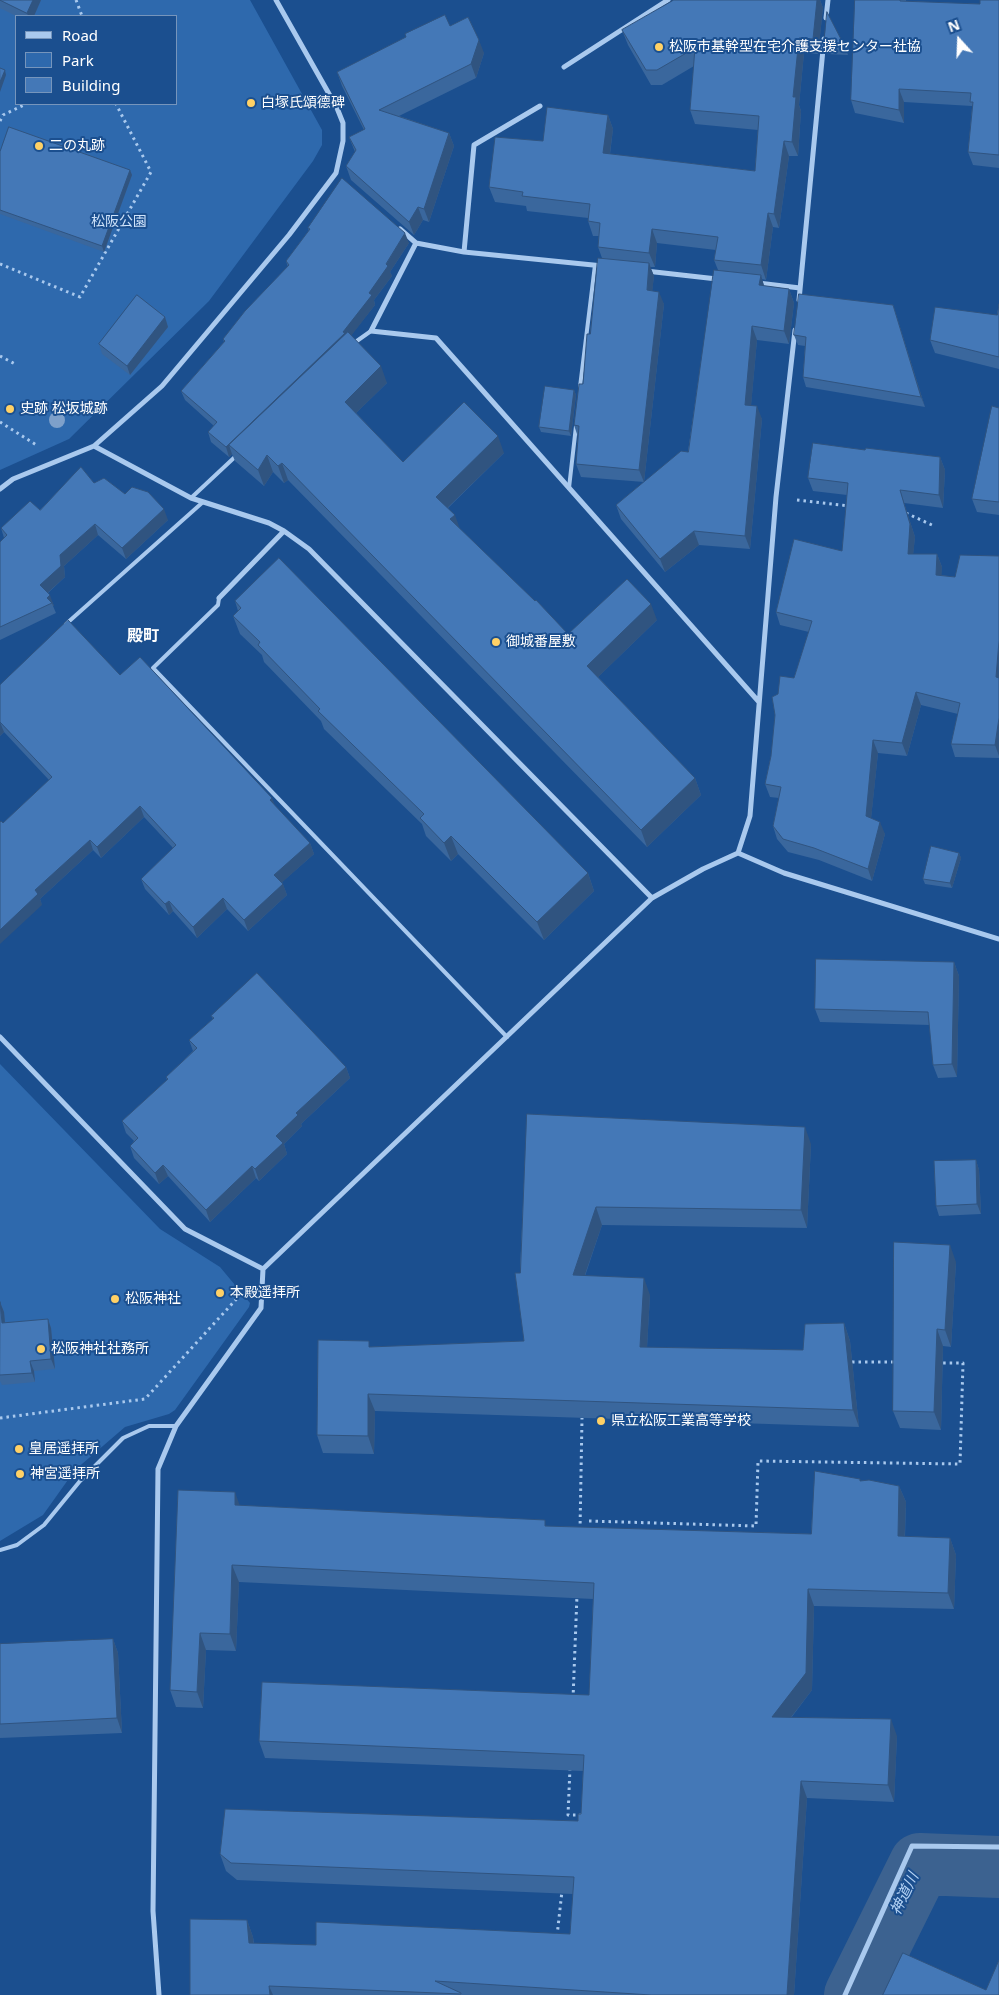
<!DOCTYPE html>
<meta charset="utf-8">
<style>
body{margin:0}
#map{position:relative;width:999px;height:1995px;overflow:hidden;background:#1b4f8f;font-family:"Noto Sans",sans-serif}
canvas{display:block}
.legend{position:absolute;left:15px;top:15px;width:162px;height:90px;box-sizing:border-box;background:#1b4f8f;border:1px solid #7695bc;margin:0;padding:6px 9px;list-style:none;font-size:15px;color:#fff}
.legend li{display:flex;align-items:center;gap:10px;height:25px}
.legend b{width:25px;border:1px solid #7695bc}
.north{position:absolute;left:934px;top:15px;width:50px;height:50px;-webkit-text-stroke:4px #1b4f8f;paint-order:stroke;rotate:340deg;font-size:14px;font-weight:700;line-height:20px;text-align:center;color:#fff}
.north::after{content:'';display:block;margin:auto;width:18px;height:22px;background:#fff;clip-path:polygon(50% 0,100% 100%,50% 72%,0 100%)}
</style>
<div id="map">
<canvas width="999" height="1995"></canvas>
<ul class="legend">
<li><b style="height:6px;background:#a9c9ee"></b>Road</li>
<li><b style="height:14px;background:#2e69ad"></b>Park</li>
<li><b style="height:14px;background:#4478b7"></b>Building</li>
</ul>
<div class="north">N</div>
</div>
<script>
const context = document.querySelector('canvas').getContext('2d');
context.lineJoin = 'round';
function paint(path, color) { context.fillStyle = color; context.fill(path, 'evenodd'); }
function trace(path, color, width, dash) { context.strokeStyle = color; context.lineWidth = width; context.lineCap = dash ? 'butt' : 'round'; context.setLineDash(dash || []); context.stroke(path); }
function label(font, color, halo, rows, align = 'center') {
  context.font = font + ' "Noto Sans","Noto Sans JP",sans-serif'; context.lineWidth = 4; context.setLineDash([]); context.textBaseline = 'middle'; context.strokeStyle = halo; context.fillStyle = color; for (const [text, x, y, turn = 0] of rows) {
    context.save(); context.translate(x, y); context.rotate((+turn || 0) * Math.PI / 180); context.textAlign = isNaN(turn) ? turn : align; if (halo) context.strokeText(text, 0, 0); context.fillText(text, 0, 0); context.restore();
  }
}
paint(new Path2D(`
 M 0,0 L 250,0 L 322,130 L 322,145 L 313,161 L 209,301 L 69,439 L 0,470 ZM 16,16 L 176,16 L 176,104 L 16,104 Z
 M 0,1064 L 160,1229 L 220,1267 L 250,1303 L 249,1307 L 175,1410 L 169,1414 L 125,1427 L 75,1470 L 43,1515 L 0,1541 Z`), '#2e69ad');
trace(new Path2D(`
 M 855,1995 L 920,1864 L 999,1867`), '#3c6290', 62);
trace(new Path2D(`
 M 76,0 L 82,16
 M 0,121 L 3,115 L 26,104
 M 0,264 L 80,297 L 151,172 L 116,104
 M 0,356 L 17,365
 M 0,422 L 38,446
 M 797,500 L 850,506
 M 906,513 L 934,526
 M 852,1362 L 897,1362
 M 0,1418 L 145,1399 L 241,1294
 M 589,1521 L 756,1526 L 758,1461 L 960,1464 L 963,1363 L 939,1363
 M 580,1530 L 582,1418
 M 573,1699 L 577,1595
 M 570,1768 L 568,1815 L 582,1815
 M 557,1936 L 562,1891`), '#a9c9ee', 3, [2.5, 4]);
trace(new Path2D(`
 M 354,343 L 371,331
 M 580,387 L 595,265
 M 569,488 L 576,426
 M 191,498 L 237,455
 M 219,598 L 218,605 L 153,668 L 507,1037
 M 66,624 L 203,502
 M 0,1550 L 17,1545 L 44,1525 L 80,1481 L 123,1438 L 149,1426 L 176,1426`), '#a9c9ee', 4);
trace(new Path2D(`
 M 826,18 L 828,0
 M 564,67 L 668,0
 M 400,229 L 416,243 L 464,252 L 603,266
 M 416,243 L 371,331 L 436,338 L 759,702
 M 464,252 L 474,145 L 540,106
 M 646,271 L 717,279
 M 758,283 L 800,288
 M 799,300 L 824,39
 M 94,446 L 191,498 L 269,523 L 284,531 L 309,549 L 652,898
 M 0,489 L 13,479 L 94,446 L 162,386 L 289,235 L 336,173 L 343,141 L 343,123 L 337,108 L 276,0
 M 219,598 L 284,531
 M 738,853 L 750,816 L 776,497 L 795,330
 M 0,1037 L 185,1229 L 263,1269
 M 159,1995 L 153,1911 L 158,1469 L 176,1426 L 261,1308 L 263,1269 L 652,898 L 703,869 L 738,853 L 784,873 L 999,939
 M 845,1995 L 912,1846 L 999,1847`), '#a9c9ee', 5);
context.fillStyle = '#7ea0ca';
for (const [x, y] of [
 [57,420]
]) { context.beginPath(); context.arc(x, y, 8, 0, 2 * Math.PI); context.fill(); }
paint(new Path2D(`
 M 0,0 L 41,0 L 34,16 L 16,16 L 0,8 Z
 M 674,0 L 820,0 L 823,8 L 818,54 L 804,53 L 799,105 L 801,111 L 798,156 L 789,156 L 779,228 L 773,227 L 766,280 L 762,279 L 764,286 L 789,289 L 794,303 L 789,344 L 757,340 L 751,405 L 762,419 L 750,549 L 699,545 L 665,572 L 621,519 L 616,505 L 644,482 L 581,477 L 576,464 L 578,437 L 574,425 L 583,384 L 602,258 L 598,247 L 599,236 L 593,236 L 588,221 L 588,218 L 527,211 L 526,206 L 495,202 L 489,187 L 543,141 L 608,115 L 613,129 L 610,154 L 755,171 L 758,130 L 695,124 L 690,110 L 694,66 L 662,85 L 651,85 L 628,45 L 622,30 ZM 657,243 L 716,250 L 714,260 L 718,270 L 688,452 L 644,482 L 664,304 L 652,291 L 654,276 L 650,267 L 655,267 Z
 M 855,0 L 906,0 L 906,1 L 980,4 L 999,0 L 999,168 L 973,165 L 968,152 L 972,108 L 972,106 L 904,102 L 904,123 L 855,113 L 851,100 Z
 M 450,26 L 484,53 L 476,78 L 399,116 L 449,133 L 454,146 L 429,222 L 423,220 L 414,235 L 351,180 L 346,166 L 355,152 L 349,137 L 364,130 L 342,86 L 337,72 Z
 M 824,44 L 844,45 L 848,55 L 827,54 Z
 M 0,152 L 130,170 L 132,175 L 104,252 L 0,214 Z
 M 308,228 L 409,243 L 390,272 L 392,276 L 374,300 L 375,305 L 351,335 L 387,383 L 356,413 L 403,462 L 504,453 L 448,508 L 460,529 L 568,634 L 657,620 L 598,677 L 695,778 L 701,795 L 647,847 L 288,480 L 284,483 L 273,472 L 264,486 L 235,461 L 232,454 L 229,457 L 211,442 L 208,432 L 214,426 L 185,400 L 181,391 L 224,342 L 223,339 L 288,267 L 286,261 L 309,231 Z
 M 999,304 L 999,369 L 935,353 L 930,340 L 997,315 Z
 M 893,305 L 925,407 L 806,387 L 803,377 L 805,346 L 798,345 L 794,335 Z
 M 165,317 L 168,327 L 130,375 L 102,354 L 99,344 Z
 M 574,390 L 576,395 L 571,436 L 541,432 L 539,427 Z
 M 999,408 L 999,515 L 977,512 L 972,499 Z
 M 865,450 L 940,457 L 945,470 L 943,508 L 904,503 L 915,537 L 913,554 L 937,554 L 942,567 L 941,575 L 955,577 L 999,556 L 999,758 L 955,757 L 951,744 L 958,714 L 921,705 L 907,756 L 878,753 L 871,818 L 885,834 L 872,881 L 819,860 L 788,852 L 777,839 L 773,826 L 779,798 L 770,797 L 765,784 L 771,756 L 778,694 L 794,678 L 809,632 L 780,625 L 776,612 L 842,551 L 847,495 L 813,491 L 808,478 Z
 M 94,483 L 125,494 L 168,520 L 126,559 L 98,535 L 64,566 L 65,577 L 48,593 L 54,606 L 53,606 L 56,613 L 0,640 L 0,542 L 4,538 L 1,528 L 40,510 Z
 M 235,601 L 588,873 L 594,891 L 544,940 L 458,854 L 451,861 L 426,836 L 422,824 L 324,729 L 321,721 L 264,662 L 262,655 L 240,634 L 233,616 L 238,611 Z
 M 120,675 L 276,807 L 310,843 L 314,854 L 282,882 L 287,895 L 248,931 L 227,909 L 197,938 L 173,911 L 169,915 L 145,889 L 141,879 L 173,848 L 144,817 L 101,858 L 93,850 L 40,899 L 42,905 L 3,823 L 49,780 L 4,732 L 0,736 L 0,685 Z
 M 959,853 L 961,858 L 952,888 L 925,884 L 923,879 Z
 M 954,962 L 959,976 L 957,1077 L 938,1078 L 933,1065 L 930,1025 L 820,1022 L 815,1009 Z
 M 211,1016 L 346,1067 L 350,1078 L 301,1124 L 302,1126 L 284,1144 L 287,1154 L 259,1181 L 256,1178 L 210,1222 L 168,1176 L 159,1184 L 134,1158 L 130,1146 L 134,1141 L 126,1133 L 122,1121 L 167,1080 L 166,1077 L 193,1051 L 189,1040 L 213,1019 Z
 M 527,1114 L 811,1144 L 807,1228 L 602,1225 L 585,1276 L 650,1295 L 647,1348 L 803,1350 L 844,1323 L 850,1341 L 859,1427 L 375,1411 L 374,1454 L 323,1453 L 317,1435 L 371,1347 L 524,1341 L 520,1273 Z
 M 976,1160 L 979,1170 L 981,1214 L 939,1216 L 936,1206 Z
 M 956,1262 L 951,1347 L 943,1346 L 941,1430 L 900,1428 L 893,1411 Z
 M 0,1302 L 4,1312 L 5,1323 L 48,1319 L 51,1328 L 55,1369 L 34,1371 L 35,1382 L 2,1385 L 0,1381 Z
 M 861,1481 L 899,1486 L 906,1502 L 905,1537 L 950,1538 L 956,1555 L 954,1609 L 814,1606 L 812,1690 L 791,1718 L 897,1736 L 894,1802 L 807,1798 L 794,1995 L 190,1995 L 247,1920 L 253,1937 L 254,1943 L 316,1945 L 570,1934 L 573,1894 L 237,1880 L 226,1871 L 220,1854 L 578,1821 L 581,1814 L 583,1771 L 265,1758 L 259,1741 L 589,1695 L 593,1599 L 239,1582 L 236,1651 L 206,1650 L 203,1708 L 176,1707 L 170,1690 L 240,1506 L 548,1526 L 811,1534 Z
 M 113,1639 L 118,1653 L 122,1733 L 0,1738 L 0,1644 Z`), '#3a679d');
paint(new Path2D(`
 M 33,0 L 41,0 L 34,16 L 28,16 L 27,13 Z
 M 817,0 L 820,0 L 823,8 L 818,54 L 813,39 Z
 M 799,38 L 804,53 L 799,105 L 801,111 L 798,156 L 792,142 L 793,97 Z
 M 479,40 L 484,53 L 476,78 L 471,64 Z
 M 5,70 L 6,75 L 0,92 L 0,82 Z
 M 899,89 L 904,102 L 904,123 L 899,110 Z
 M 608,115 L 613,129 L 608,167 L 603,153 Z
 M 449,133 L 454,146 L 429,222 L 424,209 Z
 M 784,141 L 789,156 L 779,228 L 774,214 Z
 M 130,170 L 132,175 L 104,252 L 102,246 Z
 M 418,207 L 423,220 L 414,235 L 409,222 Z
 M 768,213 L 773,227 L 766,280 L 761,265 Z
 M 652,229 L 657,243 L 655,267 L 649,253 Z
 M 405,233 L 409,243 L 390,272 L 392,276 L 374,300 L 375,305 L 348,340 L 229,445 L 232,454 L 229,457 L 226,447 L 343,332 L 369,293 Z
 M 649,263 L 654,276 L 651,303 L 647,290 Z
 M 761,275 L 765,289 L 759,285 Z
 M 789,289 L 794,303 L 789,344 L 784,331 Z
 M 659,292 L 664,304 L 644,482 L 639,470 Z
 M 893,305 L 896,315 L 925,407 L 921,397 Z
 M 165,317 L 168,327 L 130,375 L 127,366 Z
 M 752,326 L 757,340 L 750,418 L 745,405 Z
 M 381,366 L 387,383 L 351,418 L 345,402 Z
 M 574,390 L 576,395 L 571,436 L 569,431 Z
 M 757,406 L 762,419 L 750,549 L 745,536 Z
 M 498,436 L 504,453 L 442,513 L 436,497 Z
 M 267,455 L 273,472 L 264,486 L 258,470 Z
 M 940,457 L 945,470 L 943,508 L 939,495 Z
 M 282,463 L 288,480 L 284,483 L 278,466 Z
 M 900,490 L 915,537 L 912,567 L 908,554 Z
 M 164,509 L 168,520 L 126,559 L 122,548 Z
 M 455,515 L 461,532 L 450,519 Z
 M 95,524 L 98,535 L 64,566 L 65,577 L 44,596 L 40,585 L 60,555 Z
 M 694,531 L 699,545 L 665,572 L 660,559 Z
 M 937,554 L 942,567 L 941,588 L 936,575 Z
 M 50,595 L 54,606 L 53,606 L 52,603 L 47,598 Z
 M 651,604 L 657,620 L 593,682 L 587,666 Z
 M 999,641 L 999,686 L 996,677 Z
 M 916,692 L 921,705 L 907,756 L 902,743 Z
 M 999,718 L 999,756 L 995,745 Z
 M 0,722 L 4,732 L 0,736 Z
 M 873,740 L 878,753 L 870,829 L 866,816 Z
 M 695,778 L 701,795 L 647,847 L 641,830 Z
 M 272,798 L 276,808 L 270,800 Z
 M 140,806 L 144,817 L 101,858 L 97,847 Z
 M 880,822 L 885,834 L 872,881 L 868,869 Z
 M 451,836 L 458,854 L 451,861 L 444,843 Z
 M 90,840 L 93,850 L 40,899 L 42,905 L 0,944 L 0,930 L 35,890 Z
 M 310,843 L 314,854 L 278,886 L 274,875 Z
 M 959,853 L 961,858 L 952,888 L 950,883 Z
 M 588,873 L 594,891 L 544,940 L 537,922 Z
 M 283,884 L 287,895 L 248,931 L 244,920 Z
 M 223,898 L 227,909 L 197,938 L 193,927 Z
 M 169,901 L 173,911 L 169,915 L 165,904 Z
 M 954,962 L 959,976 L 957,1077 L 952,1064 Z
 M 346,1067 L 350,1078 L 301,1124 L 302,1126 L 284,1144 L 287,1154 L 259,1181 L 255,1169 L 276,1136 L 296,1113 Z
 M 805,1127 L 811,1144 L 807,1228 L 801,1210 Z
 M 976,1160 L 979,1170 L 981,1214 L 977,1204 Z
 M 163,1165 L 168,1176 L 159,1184 L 155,1173 Z
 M 252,1166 L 256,1178 L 210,1222 L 206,1210 Z
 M 596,1207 L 602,1225 L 579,1292 L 573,1275 Z
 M 950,1245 L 956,1262 L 951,1347 L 945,1330 Z
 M 644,1278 L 650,1295 L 646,1365 L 640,1347 Z
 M 0,1302 L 4,1312 L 6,1333 L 2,1323 Z
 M 48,1319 L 51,1328 L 55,1369 L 51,1359 Z
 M 844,1323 L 850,1341 L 859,1427 L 853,1410 Z
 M 937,1329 L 943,1346 L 941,1430 L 934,1412 Z
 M 30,1361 L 34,1371 L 35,1382 L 32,1373 Z
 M 368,1394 L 375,1411 L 374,1454 L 368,1436 Z
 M 899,1486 L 906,1502 L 904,1553 L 898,1536 Z
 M 235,1492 L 241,1509 L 235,1505 Z
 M 950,1538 L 956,1555 L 954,1609 L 948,1593 Z
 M 232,1565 L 239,1582 L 236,1651 L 230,1634 Z
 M 808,1589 L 814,1606 L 812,1690 L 778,1734 L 772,1717 Z
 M 200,1633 L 206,1650 L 203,1708 L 197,1692 Z
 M 113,1639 L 118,1653 L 122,1733 L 117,1718 Z
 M 891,1719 L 897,1736 L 894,1802 L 888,1785 Z
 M 801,1781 L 807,1798 L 794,1995 L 787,1995 Z
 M 247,1920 L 253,1937 L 255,1960 L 249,1943 Z
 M 269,1986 L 273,1995 L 270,1995 Z`), '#305480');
const building = new Path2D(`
 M 0,0 L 33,0 L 27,13 Z
 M 674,0 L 817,0 L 813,39 L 799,38 L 793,97 L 796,97 L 792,142 L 784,141 L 774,214 L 768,213 L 761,265 L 714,260 L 718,237 L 652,229 L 649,253 L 598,247 L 600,223 L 588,221 L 590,204 L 522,196 L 523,192 L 489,187 L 495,137 L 543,141 L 547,107 L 608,115 L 603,153 L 755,171 L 759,116 L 690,110 L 695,48 L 657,70 L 646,70 L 622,30 Z
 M 855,0 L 900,0 L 900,1 L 980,4 L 980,0 L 999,0 L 999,155 L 968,152 L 973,102 L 970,102 L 971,93 L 899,89 L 899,110 L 851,100 Z
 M 827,12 L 844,45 L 824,44 Z
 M 445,15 L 450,26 L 468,17 L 479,40 L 471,64 L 379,110 L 449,133 L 424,209 L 418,207 L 409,222 L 346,166 L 356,150 L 349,137 L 365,129 L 337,72 L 406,37 L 405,34 Z
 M 0,68 L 5,70 L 0,82 Z
 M 9,127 L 130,170 L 102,246 L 0,210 L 0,152 Z
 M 342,178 L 405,233 L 386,264 L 388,266 L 369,293 L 372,295 L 343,332 L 345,333 L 226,447 L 208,432 L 217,422 L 181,391 L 225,341 L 223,339 L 245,311 L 289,265 L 286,261 L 310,229 L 308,228 Z
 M 598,258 L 649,263 L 647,290 L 659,292 L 639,470 L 576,464 L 579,426 L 574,425 L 579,384 L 583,384 L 587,334 L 590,334 Z
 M 714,270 L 761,275 L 759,285 L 789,289 L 784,331 L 752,326 L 745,405 L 757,406 L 745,536 L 694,531 L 660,559 L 616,505 L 681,451 L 688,452 Z
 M 799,294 L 893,305 L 921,397 L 803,377 L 806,337 L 794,335 Z
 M 137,295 L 165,317 L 127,366 L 99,344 Z
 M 999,304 L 999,357 L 930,340 L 935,307 L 997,315 Z
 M 348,332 L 381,366 L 345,402 L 403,462 L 464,402 L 498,436 L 436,497 L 455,515 L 450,519 L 535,601 L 536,600 L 568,634 L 627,579 L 651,604 L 587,666 L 695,778 L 641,830 L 282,463 L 278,466 L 267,455 L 258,470 L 229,445 Z
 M 545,386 L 574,390 L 569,431 L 539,427 Z
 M 992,406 L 999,408 L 999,502 L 972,499 Z
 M 813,443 L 865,450 L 866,448 L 940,457 L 939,495 L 900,490 L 910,524 L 908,554 L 937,554 L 936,575 L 955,577 L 960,555 L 999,556 L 999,641 L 996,677 L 999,678 L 999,718 L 995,745 L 951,744 L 960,703 L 916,692 L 902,743 L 873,740 L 866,816 L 880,822 L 868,869 L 814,848 L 783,839 L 773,826 L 781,787 L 765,784 L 771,756 L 775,715 L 772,697 L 778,694 L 780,676 L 794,678 L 812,621 L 776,612 L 794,539 L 842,551 L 848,483 L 808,478 Z
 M 81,467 L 94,483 L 104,478 L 125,494 L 132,487 L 148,492 L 164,509 L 122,548 L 95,524 L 60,555 L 61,566 L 40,585 L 50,595 L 47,598 L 52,603 L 0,627 L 0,542 L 7,535 L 1,528 L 30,501 L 40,510 Z
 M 279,558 L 588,873 L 537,922 L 451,836 L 444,843 L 420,818 L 424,814 L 318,711 L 320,709 L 258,645 L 260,642 L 233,616 L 241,608 L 235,601 Z
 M 68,620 L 120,675 L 140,657 L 272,798 L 270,800 L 310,843 L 274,875 L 283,884 L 244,920 L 223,898 L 193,927 L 169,901 L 165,904 L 141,879 L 176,845 L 140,806 L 97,847 L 90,840 L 35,890 L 38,894 L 0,930 L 0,822 L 1,821 L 3,823 L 52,777 L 0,722 L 0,685 Z
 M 931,846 L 959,853 L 950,883 L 923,879 Z
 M 816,959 L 954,962 L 952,1064 L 933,1065 L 928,1012 L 815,1009 Z
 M 257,973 L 346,1067 L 296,1113 L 298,1115 L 276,1136 L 283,1143 L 255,1169 L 252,1166 L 206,1210 L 163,1165 L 155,1173 L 130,1146 L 138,1138 L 122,1121 L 168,1079 L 166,1077 L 197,1048 L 189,1040 L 214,1018 L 211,1016 Z
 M 527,1114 L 805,1127 L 801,1210 L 596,1207 L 573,1275 L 644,1278 L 640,1347 L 803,1350 L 805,1324 L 844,1323 L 853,1410 L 368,1394 L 368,1436 L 317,1435 L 318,1340 L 369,1341 L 369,1347 L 524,1341 L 515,1273 L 520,1273 Z
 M 976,1160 L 977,1204 L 936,1206 L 934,1161 Z
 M 894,1242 L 950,1245 L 945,1330 L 937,1329 L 934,1412 L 893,1411 Z
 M 0,1302 L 2,1323 L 48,1319 L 51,1359 L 30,1361 L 32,1373 L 0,1375 Z
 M 815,1471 L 860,1479 L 860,1481 L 869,1480 L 899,1486 L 898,1536 L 950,1538 L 948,1593 L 808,1589 L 806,1673 L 772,1717 L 891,1719 L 888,1785 L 801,1781 L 787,1995 L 651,1995 L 435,1981 L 461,1993 L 461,1994 L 269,1986 L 270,1995 L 190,1995 L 190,1919 L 247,1920 L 249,1943 L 316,1945 L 316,1922 L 570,1934 L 574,1877 L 231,1863 L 220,1854 L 225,1809 L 578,1821 L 578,1814 L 581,1814 L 584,1755 L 259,1741 L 262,1682 L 589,1695 L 594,1583 L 232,1565 L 230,1634 L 200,1633 L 197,1692 L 170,1690 L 178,1490 L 235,1492 L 235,1505 L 545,1520 L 545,1526 L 811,1534 Z
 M 113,1639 L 117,1718 L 0,1724 L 0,1644 Z
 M 903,1953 L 986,1990 L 999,1960 L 999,1995 L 883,1995 Z`);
paint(building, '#4478b7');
trace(building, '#305480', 1);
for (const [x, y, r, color] of [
 [659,47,5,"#ffd166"],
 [251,103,5,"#ffd166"],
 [39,146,5,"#ffd166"],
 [10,409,5,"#ffd166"],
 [496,642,5,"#ffd166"],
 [220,1293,5,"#ffd166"],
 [115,1299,5,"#ffd166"],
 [41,1349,5,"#ffd166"],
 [601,1421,5,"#ffd166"],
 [19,1449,5,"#ffd166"],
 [20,1474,5,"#ffd166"]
]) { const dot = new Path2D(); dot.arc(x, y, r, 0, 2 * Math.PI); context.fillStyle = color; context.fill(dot); trace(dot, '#1b4f8f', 2); }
label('14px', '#fff', '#1b4f8f', [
 ["松阪市基幹型在宅介護支援センター社協",669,47],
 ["白塚氏頌德碑",261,103],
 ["二の丸跡",49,146],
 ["史跡 松坂城跡",20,409],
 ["御城番屋敷",506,642],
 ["本殿遥拝所",230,1293],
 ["松阪神社",125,1299],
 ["松阪神社社務所",51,1349],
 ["県立松阪工業高等学校",611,1421],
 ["皇居遥拝所",29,1449],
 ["神宮遥拝所",30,1474]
], 'left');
label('14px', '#cfe3fa', '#1b4f8f', [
 ["松阪公園",119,222]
]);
label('italic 15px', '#b5d3f5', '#1b4f8f', [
 ["神道川",905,1894,-64]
]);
label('bold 16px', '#fff', '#1b4f8f', [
 ["殿町",143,636]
]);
</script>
